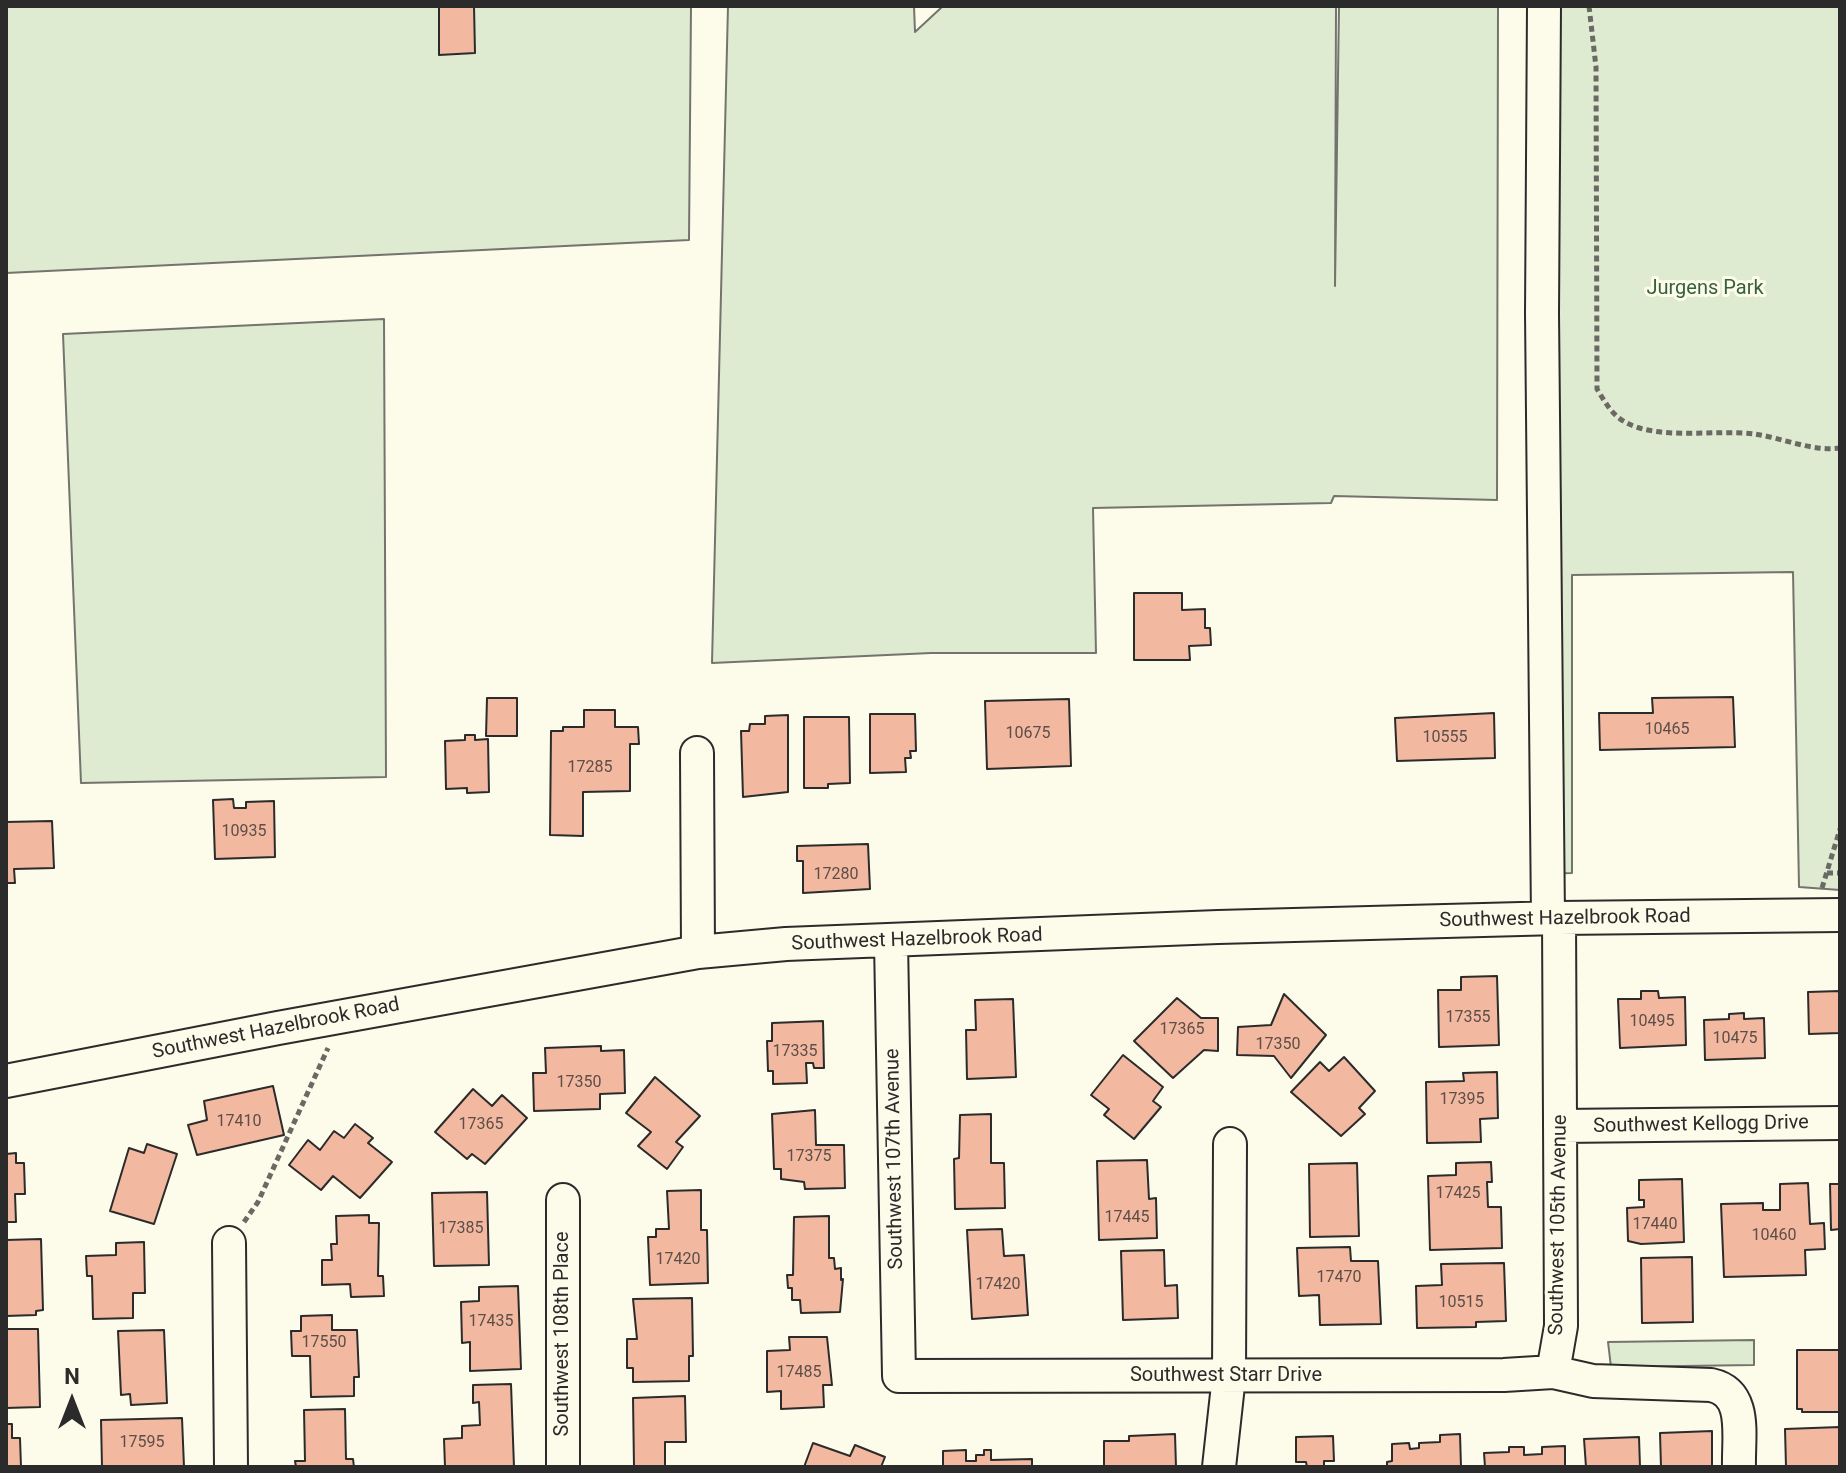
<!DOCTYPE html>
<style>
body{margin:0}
#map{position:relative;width:1846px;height:1473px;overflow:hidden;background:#fdfbea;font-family:Roboto,sans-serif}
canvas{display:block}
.frame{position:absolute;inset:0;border:8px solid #2b2b2b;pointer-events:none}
.north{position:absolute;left:32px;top:1361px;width:80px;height:80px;-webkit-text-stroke:6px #fdfbea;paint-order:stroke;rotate:0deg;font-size:22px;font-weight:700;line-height:32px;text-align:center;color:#2b2b2b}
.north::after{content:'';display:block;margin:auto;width:28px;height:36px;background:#2b2b2b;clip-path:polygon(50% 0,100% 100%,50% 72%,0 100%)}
</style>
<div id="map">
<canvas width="1846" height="1473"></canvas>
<div class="frame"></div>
<div class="north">N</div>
</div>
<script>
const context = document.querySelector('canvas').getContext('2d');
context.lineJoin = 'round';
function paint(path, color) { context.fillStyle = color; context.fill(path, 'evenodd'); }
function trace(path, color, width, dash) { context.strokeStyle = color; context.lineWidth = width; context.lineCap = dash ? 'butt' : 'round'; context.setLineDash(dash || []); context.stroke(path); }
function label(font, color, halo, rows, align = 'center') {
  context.font = font + ' Roboto,sans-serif'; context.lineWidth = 6; context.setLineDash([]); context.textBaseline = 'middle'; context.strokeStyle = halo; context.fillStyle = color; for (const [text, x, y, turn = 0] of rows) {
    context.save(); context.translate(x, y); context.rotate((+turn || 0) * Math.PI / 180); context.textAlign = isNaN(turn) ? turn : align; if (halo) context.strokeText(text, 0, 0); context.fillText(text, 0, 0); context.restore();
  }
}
const green = new Path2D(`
 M 6,6 L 691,6 L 689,240 L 6,273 Z
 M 728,6 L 914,6 L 915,32 L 943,6 L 1336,6 L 1335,286 L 1339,6 L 1498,6 L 1497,500 L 1334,496 L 1331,503 L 1093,508 L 1096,653 L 931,653 L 712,663 Z
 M 1532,6 L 1840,6 L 1840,890 L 1799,887 L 1793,572 L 1572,575 L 1572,873 L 1534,874 Z
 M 384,319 L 386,777 L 81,783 L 63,334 Z
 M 1754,1340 L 1754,1365 L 1611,1367 L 1608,1342 Z`);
paint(green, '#deebd1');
trace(green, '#74746e', 2);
const building = new Path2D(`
 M 439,6 L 474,6 L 475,53 L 439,55 Z
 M 1134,593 L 1182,593 L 1182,610 L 1205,609 L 1205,628 L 1210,628 L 1211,645 L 1189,646 L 1190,660 L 1134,660 Z
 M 1733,697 L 1735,747 L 1600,750 L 1599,713 L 1653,713 L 1652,698 Z
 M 487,698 L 517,698 L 517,736 L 486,736 Z
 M 1069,699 L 1071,766 L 987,769 L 985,701 Z
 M 584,710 L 615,710 L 615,727 L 638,727 L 639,744 L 630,744 L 630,791 L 583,792 L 583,836 L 550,835 L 551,731 L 563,731 L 563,727 L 584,727 Z
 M 1494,713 L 1495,758 L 1397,761 L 1395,718 Z
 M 870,714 L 915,714 L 916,751 L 910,751 L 911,758 L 905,758 L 906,772 L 870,773 Z
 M 788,715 L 788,792 L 743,797 L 741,731 L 749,731 L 750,724 L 765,724 L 765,716 Z
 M 804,717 L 849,717 L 850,783 L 828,784 L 828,788 L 804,788 Z
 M 465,735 L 475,735 L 475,740 L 488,739 L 489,792 L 467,793 L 467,788 L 446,789 L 445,741 L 465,740 Z
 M 233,799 L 234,808 L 246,808 L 246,802 L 274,801 L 275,857 L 215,859 L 213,800 Z
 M 52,821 L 54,868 L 14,869 L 15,883 L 6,883 L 6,822 Z
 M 868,844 L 870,889 L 803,893 L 803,861 L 797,861 L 797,846 Z
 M 1497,976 L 1499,1045 L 1439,1047 L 1438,990 L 1461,990 L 1461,977 Z
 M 1641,991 L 1658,991 L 1659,998 L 1685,997 L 1686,1045 L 1620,1048 L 1618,999 L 1641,999 Z
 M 1840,991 L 1840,1033 L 1809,1034 L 1808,992 Z
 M 1284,994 L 1326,1035 L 1291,1078 L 1274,1056 L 1237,1055 L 1238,1027 L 1271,1025 Z
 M 1177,998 L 1201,1018 L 1218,1018 L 1218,1051 L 1204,1050 L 1173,1078 L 1134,1041 Z
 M 1013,999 L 1016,1077 L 967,1079 L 966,1030 L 976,1030 L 975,1000 Z
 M 1744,1013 L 1744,1019 L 1764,1018 L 1765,1058 L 1705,1060 L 1704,1020 L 1729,1019 L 1729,1014 Z
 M 823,1021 L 824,1068 L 814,1068 L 813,1063 L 806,1063 L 807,1083 L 773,1084 L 773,1071 L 768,1071 L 767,1041 L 772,1041 L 772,1023 Z
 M 601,1046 L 601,1051 L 624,1050 L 625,1093 L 600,1094 L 600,1109 L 534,1111 L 533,1073 L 546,1073 L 545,1048 Z
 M 1123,1055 L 1163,1087 L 1153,1101 L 1161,1107 L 1134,1139 L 1104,1115 L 1109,1109 L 1091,1095 Z
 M 1344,1057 L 1375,1091 L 1359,1108 L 1365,1114 L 1341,1136 L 1291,1092 L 1320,1062 L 1329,1071 Z
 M 1497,1072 L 1498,1118 L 1480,1119 L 1481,1142 L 1427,1143 L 1426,1082 L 1464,1081 L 1463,1073 Z
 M 655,1077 L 700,1116 L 676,1142 L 683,1147 L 667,1169 L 638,1146 L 651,1132 L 626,1113 Z
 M 273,1086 L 284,1135 L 197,1155 L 188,1125 L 207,1120 L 204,1101 Z
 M 473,1089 L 492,1106 L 502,1095 L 527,1118 L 485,1164 L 472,1154 L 467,1159 L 435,1132 Z
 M 815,1110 L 816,1145 L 844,1145 L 845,1188 L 805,1189 L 804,1182 L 781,1179 L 781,1169 L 774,1169 L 772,1114 Z
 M 991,1114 L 991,1163 L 1004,1163 L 1005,1208 L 955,1209 L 954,1159 L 959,1158 L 960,1115 Z
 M 355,1124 L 373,1138 L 368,1143 L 392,1162 L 360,1198 L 333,1176 L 321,1190 L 289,1165 L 308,1140 L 320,1150 L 334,1131 L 344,1138 Z
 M 147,1144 L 177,1154 L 154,1224 L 110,1211 L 129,1148 L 144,1153 Z
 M 16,1153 L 16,1163 L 24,1163 L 25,1194 L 15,1194 L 16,1222 L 6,1222 L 6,1154 Z
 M 1147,1160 L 1149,1199 L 1156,1198 L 1157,1238 L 1099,1240 L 1097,1161 Z
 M 1491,1162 L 1492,1182 L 1487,1182 L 1488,1207 L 1501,1207 L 1502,1248 L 1430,1250 L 1428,1176 L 1456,1175 L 1456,1163 Z
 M 1357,1163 L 1359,1236 L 1310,1237 L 1309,1164 Z
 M 1682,1179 L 1684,1242 L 1641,1244 L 1628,1241 L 1627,1208 L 1644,1207 L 1644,1200 L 1639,1200 L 1639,1180 Z
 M 1808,1183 L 1810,1224 L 1824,1223 L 1825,1249 L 1805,1250 L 1806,1275 L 1724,1277 L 1721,1204 L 1763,1203 L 1763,1210 L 1780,1210 L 1780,1184 Z
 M 1830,1184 L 1840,1184 L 1840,1229 L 1831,1230 Z
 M 701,1190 L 701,1230 L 707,1230 L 708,1283 L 650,1285 L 648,1237 L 656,1237 L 656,1229 L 669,1229 L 667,1191 Z
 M 487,1192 L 489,1265 L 434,1266 L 432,1193 Z
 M 369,1215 L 369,1223 L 379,1223 L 378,1276 L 383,1276 L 384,1296 L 351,1297 L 350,1284 L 322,1285 L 322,1260 L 332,1260 L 331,1244 L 337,1244 L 336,1216 Z
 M 829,1216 L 829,1258 L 834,1258 L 835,1269 L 841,1268 L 841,1280 L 843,1279 L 840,1312 L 801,1313 L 800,1300 L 792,1300 L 792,1288 L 788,1288 L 787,1275 L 793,1275 L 794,1217 Z
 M 1002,1229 L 1004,1256 L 1024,1255 L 1028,1315 L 972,1319 L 967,1230 Z
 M 41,1239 L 43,1310 L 36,1311 L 36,1315 L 6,1316 L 6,1240 Z
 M 144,1242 L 145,1293 L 133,1293 L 133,1318 L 93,1319 L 92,1276 L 87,1276 L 86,1256 L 116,1255 L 116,1243 Z
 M 1350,1247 L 1351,1261 L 1378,1261 L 1381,1324 L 1320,1325 L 1319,1295 L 1299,1296 L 1297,1248 Z
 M 1164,1250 L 1165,1286 L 1177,1285 L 1178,1318 L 1123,1320 L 1121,1251 Z
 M 1692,1257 L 1693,1322 L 1642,1323 L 1641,1258 Z
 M 1504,1263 L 1506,1321 L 1476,1322 L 1476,1327 L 1417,1328 L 1416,1286 L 1442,1285 L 1441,1264 Z
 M 518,1286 L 521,1369 L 470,1371 L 470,1342 L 462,1343 L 461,1302 L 479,1301 L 479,1287 Z
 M 692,1298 L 693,1356 L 689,1356 L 689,1381 L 633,1382 L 633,1368 L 627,1368 L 627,1339 L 637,1339 L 633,1299 Z
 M 332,1315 L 332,1330 L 357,1330 L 359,1377 L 354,1377 L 354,1396 L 311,1397 L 310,1356 L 292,1356 L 291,1331 L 301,1331 L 301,1316 Z
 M 6,1329 L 38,1329 L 40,1407 L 6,1408 Z
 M 164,1330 L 167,1403 L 131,1405 L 130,1394 L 121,1395 L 118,1331 Z
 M 789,1337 L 827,1337 L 832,1385 L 823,1385 L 824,1407 L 781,1409 L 781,1391 L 767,1392 L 767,1351 L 790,1350 Z
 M 1797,1350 L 1840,1350 L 1840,1412 L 1802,1412 L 1802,1409 L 1797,1409 Z
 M 511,1384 L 514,1467 L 445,1467 L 444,1439 L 462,1438 L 462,1426 L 480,1425 L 479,1402 L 473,1403 L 473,1385 Z
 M 685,1396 L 686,1442 L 665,1442 L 665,1467 L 634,1467 L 633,1398 Z
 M 345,1409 L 346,1459 L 353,1459 L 354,1467 L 296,1467 L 295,1461 L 305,1461 L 304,1410 Z
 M 182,1418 L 184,1467 L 102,1467 L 101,1420 Z
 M 6,1424 L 12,1424 L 12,1438 L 20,1438 L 21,1467 L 6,1467 Z
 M 1840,1427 L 1840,1467 L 1786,1467 L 1785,1429 Z
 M 1712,1431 L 1712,1467 L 1661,1467 L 1660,1433 Z
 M 1175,1434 L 1176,1467 L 1104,1467 L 1104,1441 L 1129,1441 L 1129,1436 Z
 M 1460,1434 L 1461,1467 L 1387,1467 L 1387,1462 L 1392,1461 L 1392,1444 L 1409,1443 L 1410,1449 L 1419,1448 L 1419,1443 L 1440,1442 L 1440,1435 Z
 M 1333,1436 L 1334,1461 L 1324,1461 L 1324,1466 L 1341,1467 L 1307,1467 L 1306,1462 L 1296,1462 L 1296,1437 Z
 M 1639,1437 L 1640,1467 L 1586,1467 L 1584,1439 Z
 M 813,1443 L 850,1456 L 855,1445 L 885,1457 L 881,1467 L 804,1467 Z
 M 1565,1446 L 1565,1467 L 1485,1467 L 1484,1453 L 1509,1452 L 1509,1447 L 1524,1447 L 1524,1455 L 1542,1454 L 1542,1447 Z
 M 966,1450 L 966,1461 L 976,1461 L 976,1455 L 984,1455 L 984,1450 L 991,1450 L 991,1460 L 1032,1459 L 1032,1467 L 943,1467 L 943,1451 Z`);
paint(building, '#f2b8a0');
trace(building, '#2b2b2b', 2);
const minor = new Path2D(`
 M 1544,6 L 1542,313 L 1548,919
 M 697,753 L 698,952
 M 891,942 L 899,1376 L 1504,1375 L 1553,1372 L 1593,1381 L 1711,1385 C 1748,1393 1738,1436 1739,1467
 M 6,1081 L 278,1028 L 698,952 L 786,944 L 1218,927 L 1559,918 L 1840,915
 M 1561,1126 L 1840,1123
 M 563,1200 L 563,1467
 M 229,1243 L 231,1467
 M 1553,1372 L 1561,1326 L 1559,918
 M 1219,1467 L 1229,1376 L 1230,1144`);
trace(minor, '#2b2b2b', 36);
trace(new Path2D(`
 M 1589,6 L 1596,67 L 1597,389 C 1605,402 1612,415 1625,422 C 1659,441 1716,429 1755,434 C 1782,438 1814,452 1840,448
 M 1827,873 L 1840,873
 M 1822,888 L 1840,829
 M 244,1222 L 258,1202 L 328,1048`), '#6a6964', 5, [6, 4]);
trace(minor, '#fdfbea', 32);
label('16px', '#5d4e48', null, [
 ["10465",1667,730],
 ["10675",1028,734],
 ["10555",1445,738],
 ["17285",590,768],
 ["10935",244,832],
 ["17280",836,875],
 ["17355",1468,1018],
 ["10495",1652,1022],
 ["17365",1182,1030],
 ["10475",1735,1039],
 ["17350",1278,1045],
 ["17335",795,1052],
 ["17350",579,1083],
 ["17395",1462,1100],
 ["17410",239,1122],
 ["17365",481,1125],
 ["17375",809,1157],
 ["17425",1458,1194],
 ["17445",1127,1218],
 ["17440",1655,1225],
 ["17385",461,1229],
 ["10460",1774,1236],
 ["17420",678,1260],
 ["17470",1339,1278],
 ["17420",998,1285],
 ["10515",1461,1303],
 ["17435",491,1322],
 ["17550",324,1343],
 ["17485",799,1373],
 ["17595",142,1443]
]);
label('20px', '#34623c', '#fdfbea', [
 ["Jurgens Park",1705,289]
]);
label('20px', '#2b2b2b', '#fdfbea', [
 ["Southwest Hazelbrook Road",1565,919,-1],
 ["Southwest Hazelbrook Road",917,940,-2],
 ["Southwest Hazelbrook Road",276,1029,-11],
 ["Southwest Kellogg Drive",1701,1125,-1],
 ["Southwest 107th Avenue",895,1159,-91],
 ["Southwest 105th Avenue",1559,1225,-89],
 ["Southwest 108th Place",563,1334,-90],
 ["Southwest Starr Drive",1226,1376]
]);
</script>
